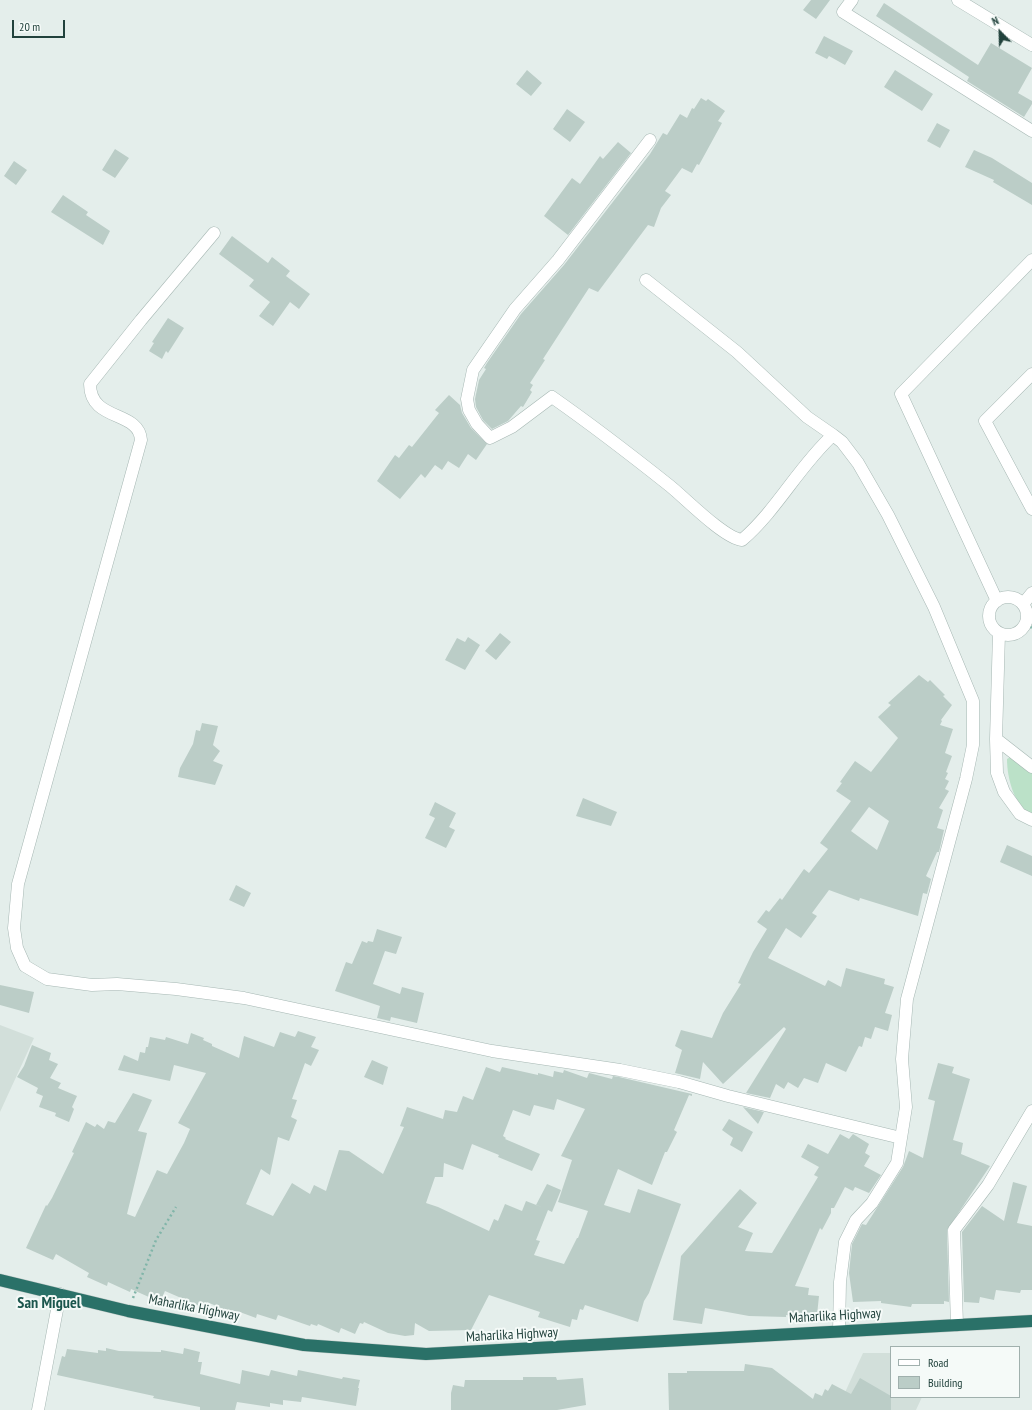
<!DOCTYPE html>
<style>
body{margin:0}
#map{position:relative;width:1032px;height:1410px;overflow:hidden;background:#e4eeeb;font-family:"PT Sans Narrow",sans-serif}
canvas{display:block}
.legend{position:absolute;left:890px;top:1346px;width:130px;height:52px;box-sizing:border-box;background:#f5faf8;border:1px solid #a0b0ad;margin:0;padding:5px 7px;list-style:none;font-size:12px;color:#21423c}
.legend li{display:flex;align-items:center;gap:8px;height:20px}
.legend b{width:20px;border:1px solid #a0b0ad}
.north{position:absolute;left:980px;top:12px;width:40px;height:40px;-webkit-text-stroke:3px #f5faf8;paint-order:stroke;rotate:337deg;font-size:11px;font-weight:700;line-height:16px;text-align:center;color:#21423c}
.north::after{content:'';display:block;margin:auto;width:14px;height:18px;background:#21423c;clip-path:polygon(50% 0,100% 100%,50% 72%,0 100%)}
.scale{position:absolute;left:12px;top:20px;width:53px;height:18px;box-sizing:border-box;border:2px solid #21423c;border-top:0;padding-left:5px;font-size:12px;line-height:14px;white-space:nowrap;color:#21423c;-webkit-text-stroke:3px #f5faf8;paint-order:stroke}
</style>
<div id="map">
<canvas width="1032" height="1410"></canvas>
<ul class="legend">
<li><b style="height:5px;background:#fff"></b>Road</li>
<li><b style="height:11px;background:#bbcdc7"></b>Building</li>
</ul>
<div class="north">N</div>
<div class="scale">20 m</div>
</div>
<script>
const context = document.querySelector('canvas').getContext('2d');
context.lineJoin = 'round';
function paint(path, color) { context.fillStyle = color; context.fill(path, 'evenodd'); }
function trace(path, color, width, dash) { context.strokeStyle = color; context.lineWidth = width; context.lineCap = dash ? 'butt' : 'round'; context.setLineDash(dash || []); context.stroke(path); }
function label(font, color, halo, rows, align = 'center') {
  context.font = font + ' "PT Sans Narrow",sans-serif'; context.lineWidth = 4; context.setLineDash([]); context.textBaseline = 'middle'; context.strokeStyle = halo; context.fillStyle = color; for (const [text, x, y, turn = 0] of rows) {
    context.save(); context.translate(x, y); context.rotate((+turn || 0) * Math.PI / 180); context.textAlign = isNaN(turn) ? turn : align; if (halo) context.strokeText(text, 0, 0); context.fillText(text, 0, 0); context.restore();
  }
}
paint(new Path2D(`
 M 0,1025 L 34,1038 L 0,1112 Z
 M 863,1353 L 891,1353 L 891,1397 L 922,1397 L 916,1410 L 837,1410 Z`), '#d2dfda');
paint(new Path2D(`
 M 1012,756 L 1032,771 L 1032,816 C 1014,806 1007,778 1007,759 Z`), '#bbe1c8');
paint(new Path2D(`
 M 811,0 L 830,0 L 816,19 L 803,10 Z
 M 884,3 L 978,65 L 991,43 L 1032,68 L 1018,93 L 1032,101 L 1032,104 L 1024,117 L 967,81 L 969,77 L 876,16 Z
 M 824,36 L 853,51 L 845,65 L 829,56 L 827,59 L 815,53 Z
 M 527,70 L 542,83 L 531,96 L 516,84 Z
 M 895,70 L 933,94 L 922,111 L 884,87 Z
 M 701,98 L 706,101 L 708,99 L 725,111 L 718,121 L 722,123 L 699,165 L 697,164 L 692,173 L 682,168 L 665,191 L 671,195 L 661,208 L 654,227 L 648,225 L 598,292 L 589,288 L 543,359 L 545,360 L 530,383 L 533,385 L 530,390 L 532,392 L 523,407 L 521,406 L 508,421 L 492,429 L 483,420 L 476,407 L 475,399 L 479,380 L 486,369 L 484,368 L 487,363 L 521,314 L 564,265 L 650,154 L 663,133 L 667,135 L 680,114 L 687,118 L 692,108 L 694,109 Z
 M 567,109 L 585,122 L 570,142 L 553,129 Z
 M 937,123 L 950,130 L 940,148 L 927,141 Z
 M 618,142 L 631,153 L 568,235 L 544,216 L 572,178 L 580,184 L 600,156 L 603,159 Z
 M 115,149 L 129,158 L 115,178 L 102,170 Z
 M 974,150 L 992,158 L 1032,183 L 1032,205 L 993,182 L 994,180 L 965,167 Z
 M 14,161 L 27,170 L 16,185 L 4,176 Z
 M 63,195 L 88,212 L 86,215 L 110,231 L 103,245 L 51,212 Z
 M 232,236 L 268,263 L 272,257 L 290,271 L 286,276 L 310,294 L 299,309 L 290,302 L 273,326 L 259,316 L 270,302 L 249,286 L 254,280 L 219,254 Z
 M 168,318 L 184,328 L 168,353 L 166,351 L 162,359 L 149,351 L 154,343 L 152,342 Z
 M 449,395 L 460,405 L 462,413 L 471,428 L 487,444 L 476,460 L 468,454 L 459,468 L 448,461 L 442,470 L 435,465 L 425,478 L 421,474 L 400,499 L 377,481 L 395,455 L 399,458 L 409,445 L 412,447 L 439,413 L 435,410 Z
 M 500,633 L 511,642 L 496,660 L 485,651 Z
 M 468,637 L 480,645 L 465,670 L 445,660 L 457,638 L 465,642 Z
 M 919,675 L 928,682 L 930,680 L 945,695 L 943,696 L 952,705 L 941,720 L 942,721 L 940,725 L 953,729 L 945,753 L 952,756 L 946,772 L 948,773 L 945,779 L 949,781 L 945,789 L 949,791 L 939,808 L 943,810 L 937,828 L 944,830 L 939,852 L 937,852 L 926,876 L 931,879 L 927,894 L 923,893 L 918,916 L 860,898 L 859,901 L 829,890 L 812,913 L 817,916 L 801,938 L 786,928 L 768,958 L 825,986 L 828,980 L 841,987 L 846,968 L 885,979 L 884,984 L 894,987 L 885,1013 L 892,1015 L 888,1031 L 875,1027 L 871,1039 L 865,1037 L 862,1047 L 859,1046 L 846,1072 L 826,1063 L 818,1083 L 804,1078 L 798,1088 L 788,1082 L 784,1089 L 776,1084 L 770,1098 L 746,1093 L 786,1029 L 784,1027 L 723,1084 L 703,1062 L 700,1079 L 675,1073 L 682,1050 L 675,1046 L 681,1030 L 712,1038 L 723,1013 L 741,984 L 738,983 L 753,952 L 767,929 L 757,922 L 766,910 L 769,912 L 780,898 L 782,900 L 804,869 L 809,873 L 828,849 L 820,843 L 851,801 L 836,791 L 842,783 L 840,782 L 855,761 L 871,772 L 898,738 L 878,717 L 891,705 L 888,703 ZM 869,807 L 889,821 L 877,850 L 851,831 Z
 M 202,723 L 218,726 L 213,745 L 220,751 L 213,761 L 223,765 L 215,785 L 178,777 L 180,768 L 193,744 L 196,730 L 200,731 Z
 M 583,798 L 617,812 L 611,826 L 576,816 Z
 M 435,802 L 456,813 L 449,827 L 455,830 L 446,848 L 425,838 L 435,818 L 429,815 Z
 M 1007,845 L 1032,856 L 1032,876 L 1000,862 Z
 M 236,885 L 251,893 L 244,907 L 229,900 Z
 M 377,929 L 402,937 L 396,954 L 385,951 L 373,984 L 400,994 L 402,987 L 424,993 L 417,1023 L 391,1017 L 390,1021 L 377,1018 L 380,1006 L 335,991 L 346,962 L 352,964 L 362,941 L 367,943 L 368,941 L 373,942 Z
 M 0,985 L 34,992 L 29,1013 L 0,1005 Z
 M 298,1031 L 316,1037 L 311,1047 L 319,1050 L 311,1066 L 305,1063 L 292,1099 L 297,1100 L 291,1117 L 297,1120 L 289,1141 L 278,1137 L 270,1175 L 261,1169 L 246,1204 L 273,1216 L 292,1183 L 310,1194 L 314,1185 L 326,1191 L 339,1150 L 349,1151 L 383,1174 L 404,1127 L 400,1126 L 407,1107 L 443,1119 L 445,1110 L 457,1112 L 463,1096 L 473,1100 L 486,1067 L 500,1072 L 502,1067 L 538,1075 L 538,1073 L 553,1077 L 554,1071 L 563,1073 L 564,1070 L 587,1078 L 589,1073 L 612,1079 L 613,1076 L 619,1077 L 692,1094 L 692,1096 L 689,1095 L 674,1130 L 677,1132 L 667,1152 L 665,1152 L 652,1185 L 618,1169 L 604,1205 L 630,1213 L 638,1189 L 681,1204 L 649,1293 L 644,1301 L 638,1322 L 585,1305 L 583,1310 L 580,1309 L 577,1320 L 572,1319 L 570,1327 L 538,1317 L 540,1312 L 489,1295 L 471,1330 L 429,1331 L 415,1323 L 414,1335 L 405,1336 L 388,1333 L 364,1322 L 363,1324 L 360,1323 L 355,1334 L 341,1328 L 339,1333 L 318,1324 L 317,1326 L 311,1324 L 310,1326 L 278,1315 L 276,1320 L 257,1314 L 256,1318 L 237,1311 L 235,1314 L 207,1302 L 204,1308 L 165,1291 L 160,1302 L 131,1289 L 130,1292 L 108,1282 L 107,1286 L 87,1277 L 89,1273 L 56,1254 L 53,1260 L 26,1248 L 46,1205 L 47,1206 L 52,1198 L 74,1153 L 72,1152 L 86,1122 L 95,1127 L 97,1124 L 104,1129 L 108,1121 L 115,1123 L 133,1093 L 152,1100 L 138,1131 L 147,1133 L 127,1214 L 135,1217 L 157,1170 L 167,1174 L 184,1143 L 190,1129 L 178,1123 L 206,1073 L 174,1065 L 170,1081 L 118,1070 L 124,1055 L 138,1061 L 140,1052 L 145,1053 L 146,1047 L 148,1047 L 150,1037 L 165,1040 L 166,1037 L 188,1044 L 191,1033 L 204,1038 L 203,1040 L 212,1044 L 212,1046 L 239,1058 L 244,1036 L 274,1047 L 280,1032 L 295,1037 ZM 557,1099 L 585,1109 L 561,1156 L 572,1160 L 558,1202 L 588,1211 L 578,1238 L 577,1238 L 564,1264 L 534,1255 L 540,1241 L 536,1240 L 548,1210 L 552,1212 L 561,1190 L 547,1184 L 536,1205 L 544,1208 L 526,1201 L 522,1211 L 505,1204 L 498,1221 L 494,1219 L 489,1231 L 438,1207 L 426,1203 L 435,1177 L 443,1177 L 444,1163 L 463,1170 L 472,1144 L 499,1155 L 498,1157 L 532,1171 L 540,1154 L 505,1139 L 506,1138 L 503,1136 L 513,1110 L 530,1116 L 534,1105 L 554,1110 Z
 M 32,1045 L 51,1053 L 49,1060 L 58,1064 L 50,1078 L 61,1083 L 58,1088 L 77,1096 L 72,1107 L 74,1109 L 69,1122 L 55,1116 L 56,1113 L 39,1107 L 43,1096 L 36,1093 L 38,1088 L 17,1077 L 24,1066 Z
 M 372,1060 L 388,1067 L 383,1085 L 364,1077 Z
 M 938,1063 L 954,1067 L 952,1073 L 970,1079 L 953,1140 L 963,1143 L 961,1154 L 990,1166 L 947,1230 L 949,1302 L 944,1301 L 944,1304 L 912,1304 L 911,1307 L 881,1303 L 881,1301 L 853,1302 L 849,1273 L 852,1244 L 862,1224 L 866,1225 L 903,1167 L 909,1151 L 923,1158 L 935,1101 L 928,1099 Z
 M 743,1107 L 764,1112 L 758,1124 Z
 M 729,1119 L 753,1132 L 742,1152 L 730,1145 L 733,1138 L 722,1130 Z
 M 840,1134 L 849,1139 L 853,1134 L 869,1144 L 865,1153 L 870,1156 L 864,1166 L 881,1175 L 869,1193 L 855,1187 L 853,1191 L 845,1187 L 834,1208 L 831,1208 L 831,1213 L 822,1230 L 820,1228 L 795,1286 L 809,1288 L 808,1295 L 819,1296 L 817,1315 L 800,1314 L 799,1317 L 786,1315 L 786,1317 L 749,1316 L 705,1308 L 702,1324 L 673,1320 L 681,1256 L 740,1189 L 757,1203 L 738,1227 L 753,1233 L 745,1251 L 772,1253 L 818,1177 L 814,1175 L 819,1167 L 801,1157 L 808,1144 L 828,1154 Z
 M 1013,1182 L 1027,1186 L 1017,1223 L 1032,1226 L 1032,1290 L 1021,1290 L 1020,1293 L 996,1290 L 994,1300 L 980,1297 L 979,1303 L 964,1302 L 962,1232 L 982,1206 L 1004,1221 Z
 M 106,1348 L 119,1351 L 161,1352 L 161,1350 L 183,1354 L 184,1348 L 200,1352 L 198,1362 L 202,1362 L 200,1374 L 240,1384 L 242,1370 L 269,1376 L 271,1370 L 297,1376 L 298,1370 L 342,1379 L 343,1377 L 360,1380 L 358,1388 L 359,1388 L 356,1406 L 302,1397 L 301,1402 L 283,1400 L 283,1405 L 270,1403 L 270,1407 L 237,1402 L 235,1410 L 200,1410 L 200,1407 L 153,1398 L 154,1396 L 57,1375 L 62,1356 L 65,1357 L 67,1349 L 98,1353 L 98,1350 L 106,1351 Z
 M 745,1364 L 772,1368 L 813,1399 L 815,1393 L 822,1396 L 825,1389 L 828,1391 L 832,1384 L 851,1394 L 860,1378 L 891,1396 L 891,1410 L 669,1410 L 668,1373 L 687,1373 L 687,1371 L 744,1371 Z
 M 523,1377 L 556,1377 L 557,1380 L 583,1378 L 586,1405 L 557,1410 L 451,1410 L 451,1393 L 453,1385 L 464,1387 L 465,1380 L 523,1380 Z`), '#bbcdc7');
const minor = new Path2D(`
 M 852,0 L 843,12 L 1032,131
 M 958,0 L 1032,45
 M 650,140 L 558,260 L 515,309 L 473,370 L 467,399 L 469,410 L 477,424 L 490,438 L 512,427 L 552,397 C 592,425 631,455 670,486 C 686,499 724,538 742,540 C 777,510 799,466 833,435 L 842,442 L 858,463 L 888,515 L 934,607 L 973,701 L 973,745 L 966,779 L 907,999 L 902,1059 L 906,1107 L 897,1163 L 872,1203 L 856,1220 L 845,1242 L 840,1282 L 839,1331
 M 214,233 L 141,320 L 90,384 C 90,422 139,410 141,440 L 18,884 L 14,928 L 17,948 L 25,966 L 47,979 L 92,985 L 117,984 L 176,989 L 244,998 L 492,1051 L 620,1070 L 679,1082 L 728,1096 L 901,1138
 M 646,280 L 737,352 L 807,417 L 833,435
 M 1032,374 L 985,421 L 1032,509
 M989 616a19 19 0 1 1 38 0a19 19 0 1 1-38 0Z
 M 997,601 L 901,394 L 1032,260
 M 1023,604 L 1032,593
 M 999,633 L 996,739 L 997,773 L 1004,792 L 1020,814 L 1032,820
 M 996,739 L 1032,767
 M 957,1325 L 954,1230 L 988,1185 L 1032,1111
 M 38,1410 L 60,1294`);
const highway = new Path2D(`
 M 0,1280 L 128,1311 L 304,1345 L 426,1354 L 1032,1321`);
trace(minor, '#a6b7b3', 13);
trace(highway, '#c1cac8', 13);
trace(new Path2D(`
 M 1026,624 L 1032,628
 M 133,1298 L 156,1240 L 176,1207`), '#81b5a9', 2.5, [2, 3]);
trace(minor, '#fff', 12);
trace(highway, '#2a7168', 12);
label('14px', '#21423c', '#f5faf8', [
 ["Maharlika Highway",194,1308,11],
 ["Maharlika Highway",835,1316,-3],
 ["Maharlika Highway",512,1335,-3]
]);
label('bold 16px', '#1b564d', '#f5faf8', [
 ["San Miguel",49,1303]
]);
</script>
